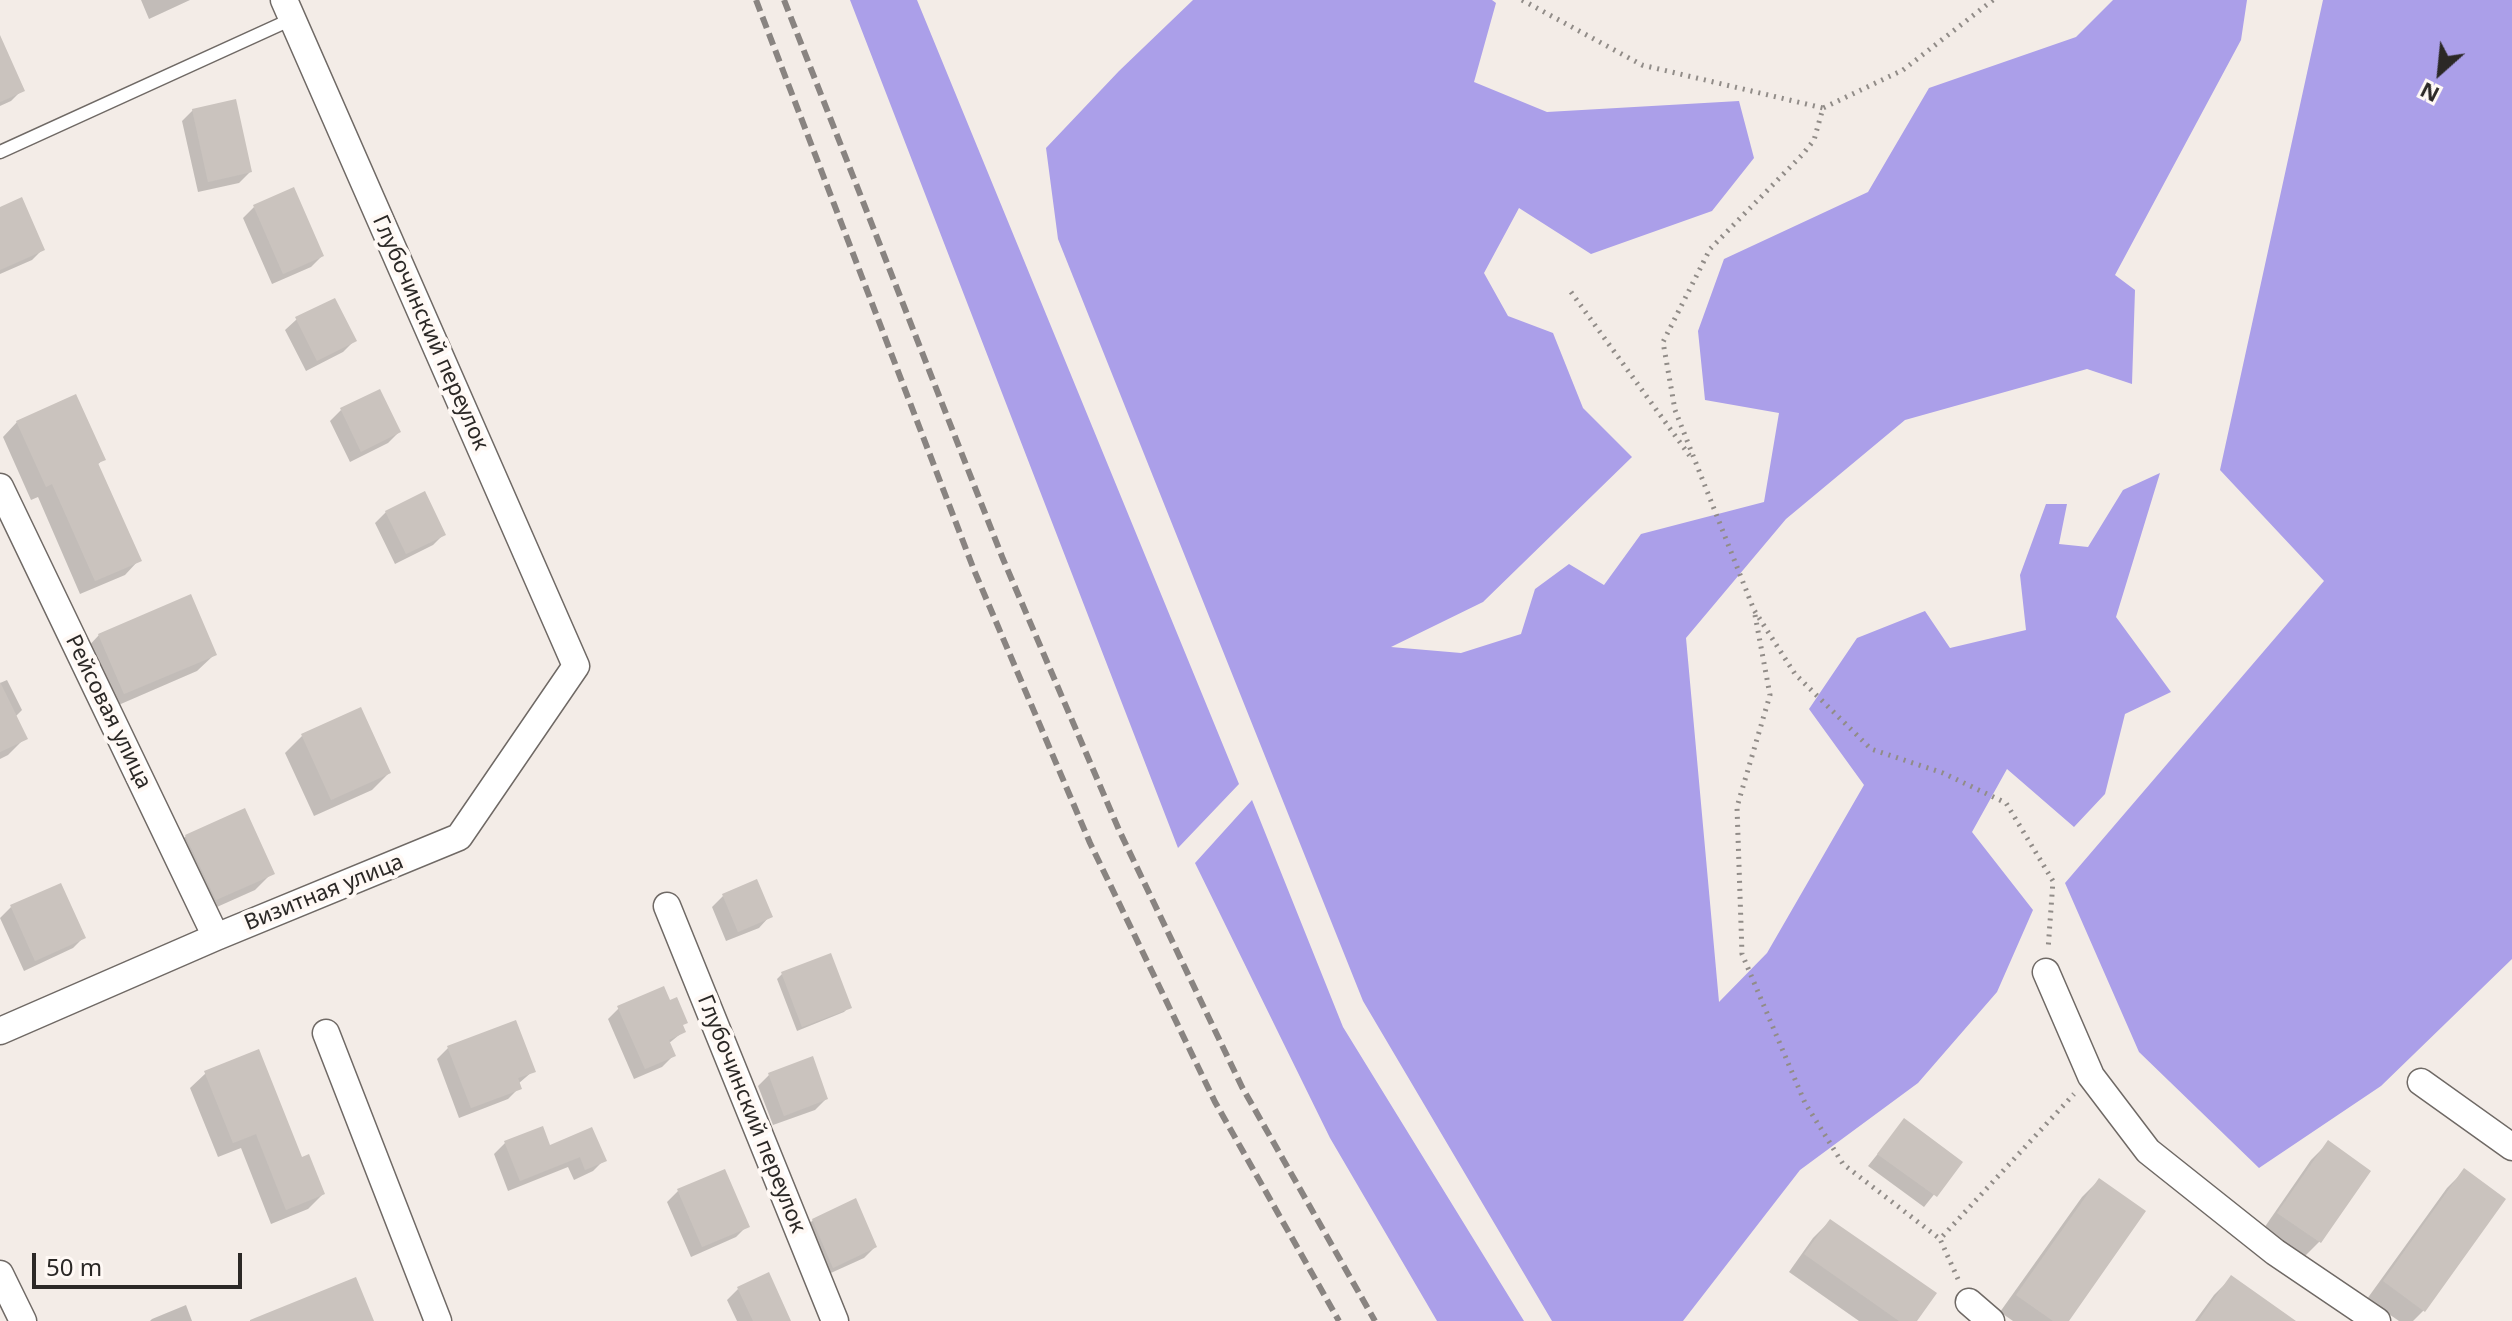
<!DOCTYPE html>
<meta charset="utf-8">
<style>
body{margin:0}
#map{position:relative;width:2512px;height:1321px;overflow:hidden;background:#f3ece7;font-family:"Noto Sans",sans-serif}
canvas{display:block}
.north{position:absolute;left:2400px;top:32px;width:80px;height:80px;-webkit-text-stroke:6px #fff9f5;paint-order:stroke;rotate:207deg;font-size:22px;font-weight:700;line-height:32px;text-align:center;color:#2b2826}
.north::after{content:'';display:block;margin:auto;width:28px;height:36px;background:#2b2826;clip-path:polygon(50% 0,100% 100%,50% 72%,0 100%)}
.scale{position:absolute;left:32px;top:1253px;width:210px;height:36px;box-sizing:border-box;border:4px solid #2b2826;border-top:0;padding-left:10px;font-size:24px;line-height:28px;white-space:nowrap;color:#2b2826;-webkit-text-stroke:6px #fff9f5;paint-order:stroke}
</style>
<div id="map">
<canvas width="2512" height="1321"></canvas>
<div class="north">N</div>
<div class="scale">50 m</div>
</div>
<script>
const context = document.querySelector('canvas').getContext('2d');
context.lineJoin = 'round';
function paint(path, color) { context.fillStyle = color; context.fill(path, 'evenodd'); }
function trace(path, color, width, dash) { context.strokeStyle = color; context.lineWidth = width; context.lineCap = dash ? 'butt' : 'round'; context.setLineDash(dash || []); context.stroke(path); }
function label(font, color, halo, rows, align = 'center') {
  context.font = font + ' "Noto Sans",sans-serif'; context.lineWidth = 8; context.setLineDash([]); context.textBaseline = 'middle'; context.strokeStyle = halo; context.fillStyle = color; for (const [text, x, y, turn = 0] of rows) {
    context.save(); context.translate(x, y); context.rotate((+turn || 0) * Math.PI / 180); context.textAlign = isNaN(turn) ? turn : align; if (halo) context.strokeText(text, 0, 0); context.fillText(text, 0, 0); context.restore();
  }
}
paint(new Path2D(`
 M 850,0 L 917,0 L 1239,784 L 1178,848 Z
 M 1193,0 L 1492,0 L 1496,3 L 1474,82 L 1547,112 L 1739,101 L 1754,158 L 1712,211 L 1591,254 L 1519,208 L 1484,273 L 1508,316 L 1553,333 L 1583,408 L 1632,457 L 1483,602 L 1391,647 L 1461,653 L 1521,634 L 1535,589 L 1569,564 L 1604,585 L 1641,534 L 1764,502 L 1779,413 L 1705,400 L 1698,331 L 1724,259 L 1868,192 L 1929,88 L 2076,37 L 2113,0 L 2247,0 L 2241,40 L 2115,275 L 2135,290 L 2132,384 L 2087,369 L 1905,420 L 1786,519 L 1686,638 L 1719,1002 L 1767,953 L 1864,785 L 1809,709 L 1857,638 L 1925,611 L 1950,648 L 2026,630 L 2020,575 L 2046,504 L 2067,504 L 2059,544 L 2088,547 L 2123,490 L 2160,473 L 2116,617 L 2171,692 L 2125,714 L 2105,794 L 2074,827 L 2007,769 L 1972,832 L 2033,910 L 1997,992 L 1918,1083 L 1800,1170 L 1683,1321 L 1552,1321 L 1363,1001 L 1058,239 L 1046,148 L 1119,71 Z
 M 2323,0 L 2512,0 L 2512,959 L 2381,1086 L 2259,1168 L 2139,1052 L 2065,883 L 2324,581 L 2220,470 Z
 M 1252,800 L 1343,1027 L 1524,1321 L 1437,1321 L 1330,1138 L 1195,863 Z`), '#ab9fe9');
paint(new Path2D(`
 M 141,0 L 190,0 L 149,19 Z
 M 0,47 L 22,90 L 11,101 L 0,106 Z
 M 193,110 L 250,172 L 239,183 L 198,192 L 182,121 Z
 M 254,207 L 322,256 L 311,267 L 272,284 L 243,218 Z
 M 0,209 L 43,249 L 32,260 L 0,274 Z
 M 297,319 L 354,341 L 343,352 L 306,371 L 285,330 Z
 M 341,410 L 399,432 L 388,443 L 350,462 L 330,421 Z
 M 17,422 L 104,459 L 97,465 L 139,560 L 125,575 L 80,594 L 38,497 L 31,500 L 3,437 Z
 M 386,512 L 444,534 L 433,545 L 395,564 L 375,523 Z
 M 99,635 L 214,655 L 197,671 L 107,710 L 83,652 Z
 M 7,680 L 22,710 L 15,717 L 25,738 L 8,755 L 0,759 L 0,683 Z
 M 302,736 L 389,773 L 372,790 L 314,816 L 285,753 Z
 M 186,836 L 272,873 L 255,890 L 199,915 L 169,853 Z
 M 723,896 L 770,916 L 759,928 L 726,941 L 712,907 Z
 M 11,907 L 84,937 L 73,948 L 24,971 L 0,918 Z
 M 782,974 L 849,1007 L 844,1012 L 797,1031 L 777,979 Z
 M 619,1008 L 681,1026 L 684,1031 L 668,1044 L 673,1056 L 662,1067 L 634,1079 L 608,1019 Z
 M 448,1048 L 533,1071 L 518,1084 L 519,1088 L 508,1099 L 459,1118 L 437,1059 Z
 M 206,1073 L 301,1160 L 323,1194 L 308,1209 L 271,1224 L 241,1148 L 218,1157 L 190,1088 Z
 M 769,1075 L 826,1099 L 815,1110 L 773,1125 L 758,1086 Z
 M 1904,1121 L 1960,1162 L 1924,1207 L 1868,1166 Z
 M 505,1143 L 549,1147 L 604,1160 L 593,1171 L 574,1180 L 568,1167 L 508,1191 L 494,1154 Z
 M 2328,1143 L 2368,1171 L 2319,1242 L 2302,1259 L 2262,1231 L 2311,1160 Z
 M 2464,1171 L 2424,1310 L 2413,1321 L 2399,1321 L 2367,1299 L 2447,1188 Z
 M 2099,1180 L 2067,1321 L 2013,1321 L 2000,1312 L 2082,1197 Z
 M 678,1191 L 747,1226 L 736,1237 L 691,1257 L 667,1202 Z
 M 813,1220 L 875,1247 L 864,1258 L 822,1277 L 802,1231 Z
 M 1830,1221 L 1915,1321 L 1859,1321 L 1789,1272 L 1813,1238 Z
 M 2231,1278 L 2267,1321 L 2195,1321 L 2214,1295 Z
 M 738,1289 L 784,1321 L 737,1321 L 727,1300 Z
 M 186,1305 L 192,1321 L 150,1321 L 152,1319 Z`), '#0003');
paint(new Path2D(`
 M 0,35 L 25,91 L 0,102 Z
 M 236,99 L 252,172 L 208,182 L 192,109 Z
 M 294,187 L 324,256 L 283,274 L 253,205 Z
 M 22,197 L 45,250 L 0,270 L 0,207 Z
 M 335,298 L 357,341 L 317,361 L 295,317 Z
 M 380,389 L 401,432 L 361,452 L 340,408 Z
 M 76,394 L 106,460 L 98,463 L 142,561 L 95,581 L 52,484 L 46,487 L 16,421 Z
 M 425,491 L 446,535 L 406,554 L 385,511 Z
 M 191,594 L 217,655 L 124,694 L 98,634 Z
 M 0,682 L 28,739 L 0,752 Z
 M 361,707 L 391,773 L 331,800 L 301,734 Z
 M 245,808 L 275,874 L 216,900 L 185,835 Z
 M 757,879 L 773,917 L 738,932 L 722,894 Z
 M 61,883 L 86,938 L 35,961 L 10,905 Z
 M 831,953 L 852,1008 L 802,1027 L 781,972 Z
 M 664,986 L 670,1000 L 677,997 L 688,1023 L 683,1025 L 686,1032 L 669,1040 L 676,1056 L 645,1069 L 617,1006 Z
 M 516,1020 L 536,1072 L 518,1078 L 522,1089 L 471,1108 L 447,1046 Z
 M 259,1049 L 302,1157 L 309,1154 L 325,1194 L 286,1210 L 256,1134 L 233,1143 L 204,1071 Z
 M 813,1056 L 828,1099 L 784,1116 L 768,1073 Z
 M 1904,1118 L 1963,1162 L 1937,1197 L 1877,1154 Z
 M 543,1126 L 550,1145 L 592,1127 L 607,1161 L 585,1170 L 580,1157 L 520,1181 L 504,1141 Z
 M 2328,1140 L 2371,1171 L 2321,1243 L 2277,1213 Z
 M 2464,1168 L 2506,1199 L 2425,1312 L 2383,1281 Z
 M 725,1169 L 750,1227 L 702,1247 L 677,1189 Z
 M 2099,1178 L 2146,1211 L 2069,1321 L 2053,1321 L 2016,1295 Z
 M 856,1198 L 877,1247 L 833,1268 L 812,1219 Z
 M 1830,1219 L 1937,1293 L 1917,1321 L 1899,1321 L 1804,1254 Z
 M 769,1272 L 791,1321 L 753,1321 L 737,1287 Z
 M 2231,1275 L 2296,1321 L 2198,1321 Z
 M 356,1277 L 374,1321 L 250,1321 L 250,1320 Z`), '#cac3be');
const service = new Path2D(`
 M 0,152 L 292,19`);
const minor = new Path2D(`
 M 0,487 L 216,937
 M 667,906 L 835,1321
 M 2046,972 L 2091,1076 L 2148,1151 L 2275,1252 L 2377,1321
 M 0,1031 L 216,937 L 459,837 L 576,666 L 284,0
 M 326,1033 L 438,1321
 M 2421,1082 L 2512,1147
 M 0,1274 L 23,1321
 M 1969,1302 L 1991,1321`);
trace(service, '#6f6965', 15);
trace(minor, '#6f6965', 29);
trace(new Path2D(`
 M 1522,0 L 1642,65 L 1823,108
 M 1993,0 L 1903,70 L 1823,108 L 1814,140 L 1802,155 L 1710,249 L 1663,342 L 1675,410 L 1754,610 L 1795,674 L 1871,749 L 1943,773 L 2006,803 L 2053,881 L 2048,950
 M 1571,292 L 1692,459
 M 1755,615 L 1770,695 L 1737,807 L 1742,954 L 1805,1103 L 1843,1164 L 1940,1239
 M 1958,1279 L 1940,1239 L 2074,1094`), '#918c88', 5, [2, 6]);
trace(service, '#fff', 12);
trace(minor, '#fff', 26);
trace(new Path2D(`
 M 756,0 L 974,570 L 1090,843 L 1215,1102 L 1339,1321
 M 784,0 L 1003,559 L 1119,830 L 1242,1087 L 1375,1321`), '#898481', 6, [12, 6]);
label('22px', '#2b2826', '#fff9f5', [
 ["Глубочинский переулок",430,333,66],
 ["Рейсовая улица",108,712,64],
 ["Визитная улица",324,893,-22],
 ["Глубочинский переулок",751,1114,68]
]);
</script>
